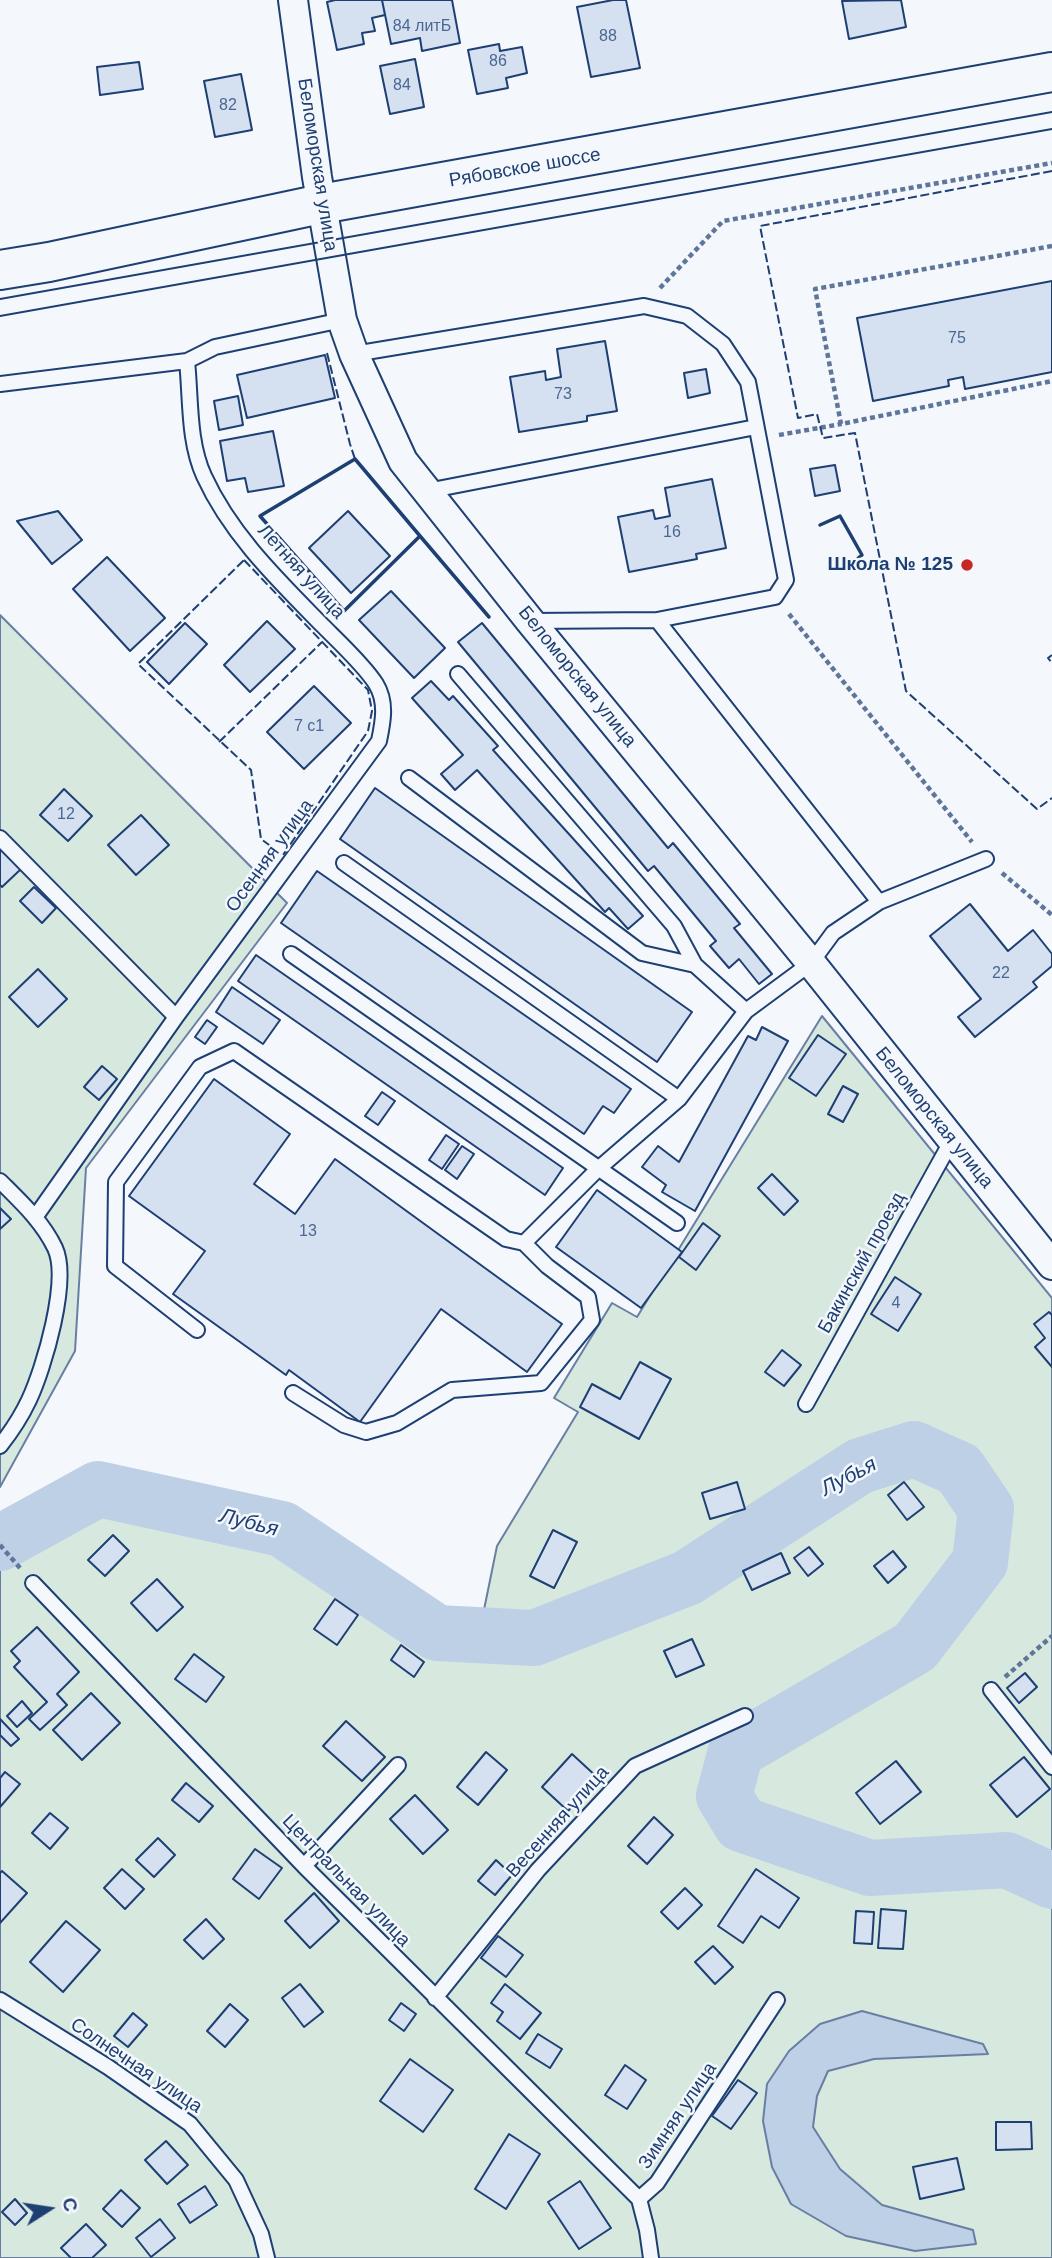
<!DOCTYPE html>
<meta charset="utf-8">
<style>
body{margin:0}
#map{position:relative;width:1052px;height:2258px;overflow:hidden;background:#f4f7fb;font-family:Helvetica,sans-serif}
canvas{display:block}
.north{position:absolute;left:14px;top:2174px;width:70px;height:70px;-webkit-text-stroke:5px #f4f7fb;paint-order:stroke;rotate:78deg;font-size:19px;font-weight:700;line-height:28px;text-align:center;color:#1d3f73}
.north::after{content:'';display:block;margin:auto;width:24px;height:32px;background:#1d3f73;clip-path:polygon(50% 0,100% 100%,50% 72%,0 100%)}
</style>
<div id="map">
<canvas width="1052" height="2258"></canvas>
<div class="north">С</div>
</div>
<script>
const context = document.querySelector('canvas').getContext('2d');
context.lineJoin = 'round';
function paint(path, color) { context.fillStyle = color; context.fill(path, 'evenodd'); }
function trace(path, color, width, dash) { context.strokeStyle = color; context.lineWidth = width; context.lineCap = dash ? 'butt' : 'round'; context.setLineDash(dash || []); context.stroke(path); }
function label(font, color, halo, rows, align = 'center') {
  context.font = font + ' Helvetica,sans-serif'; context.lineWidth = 5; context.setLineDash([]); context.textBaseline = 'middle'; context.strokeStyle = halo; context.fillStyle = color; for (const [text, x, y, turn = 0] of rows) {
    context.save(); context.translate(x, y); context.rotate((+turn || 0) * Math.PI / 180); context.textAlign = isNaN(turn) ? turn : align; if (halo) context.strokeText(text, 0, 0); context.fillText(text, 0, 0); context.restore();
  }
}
const green = new Path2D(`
 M 0,615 L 287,903 L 86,1168 L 75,1351 L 0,1487 Z
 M 822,1016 L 1052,1298 L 1052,2258 L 0,2258 L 0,1569 L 104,1508 L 276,1542 L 424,1649 L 476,1649 L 497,1546 L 578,1412 L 554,1398 L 612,1303 L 637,1317 Z`);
paint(green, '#d7e8df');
trace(green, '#687fa3', 2);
const water = new Path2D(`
 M 862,2011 L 983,2044 L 988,2054 L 874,2059 L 828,2071 L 817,2096 L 813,2127 L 840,2169 L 882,2205 L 973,2230 L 976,2244 L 915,2251 L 846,2236 L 791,2204 L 772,2167 L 763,2121 L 767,2084 L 789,2051 L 820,2024 Z`);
paint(water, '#bed0e5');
trace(water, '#687fa3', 2);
trace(new Path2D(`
 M 0,1543 L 98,1489 L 282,1529 L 437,1633 L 534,1638 L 687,1578 L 860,1466 L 914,1449 L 959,1469 L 986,1509 L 980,1562 L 915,1647 L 736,1751 L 724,1796 L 741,1824 L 870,1868 L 1007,1860 L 1052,1881`), '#bed0e5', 56);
const building = new Path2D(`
 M 335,0 L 382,0 L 385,15 L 372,18 L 375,31 L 362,33 L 364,44 L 337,50 L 327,2 Z
 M 382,0 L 452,0 L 460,43 L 422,51 L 420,38 L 391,44 Z
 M 613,0 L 626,0 L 640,68 L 591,77 L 577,7 Z
 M 901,0 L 906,27 L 849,39 L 842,1 Z
 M 499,44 L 500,51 L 522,47 L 527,73 L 506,78 L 508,88 L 477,94 L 468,50 Z
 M 415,59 L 424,107 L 390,114 L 380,66 Z
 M 139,62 L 143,89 L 100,95 L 97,67 Z
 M 241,74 L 252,130 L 215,137 L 204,81 Z
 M 1052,281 L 1052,372 L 965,389 L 963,377 L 948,380 L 949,386 L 873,401 L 857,318 Z
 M 605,341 L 617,411 L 587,416 L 587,421 L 519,432 L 510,377 L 545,371 L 546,380 L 561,377 L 557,349 Z
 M 325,355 L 335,398 L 247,418 L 237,375 Z
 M 706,369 L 710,393 L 688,398 L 684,373 Z
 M 238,396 L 243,425 L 219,430 L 214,401 Z
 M 273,431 L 284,486 L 248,492 L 245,478 L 227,481 L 220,441 Z
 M 835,465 L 840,491 L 815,496 L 810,469 Z
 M 712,479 L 726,548 L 696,554 L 697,559 L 629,572 L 618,517 L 653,510 L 655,519 L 670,516 L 665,488 Z
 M 58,511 L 82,540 L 52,564 L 17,521 Z
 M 348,511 L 390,556 L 351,593 L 309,548 Z
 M 107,557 L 165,618 L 130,651 L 73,589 Z
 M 391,591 L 445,648 L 414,678 L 359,620 Z
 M 267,621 L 295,649 L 250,692 L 224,665 Z
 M 185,623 L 207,644 L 169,684 L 147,662 Z
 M 482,623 L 668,848 L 673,843 L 740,924 L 734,928 L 772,974 L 759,984 L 739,959 L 729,968 L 710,946 L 716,941 L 654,866 L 648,871 L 458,642 Z
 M 431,681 L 449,700 L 453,696 L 498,746 L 493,750 L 643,916 L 628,929 L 609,908 L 605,912 L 477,770 L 455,790 L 441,774 L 463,755 L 412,698 Z
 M 314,686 L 351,723 L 304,769 L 267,732 Z
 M 375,788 L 692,1012 L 657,1062 L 340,839 Z
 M 64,789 L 92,816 L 68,841 L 40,815 Z
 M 141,815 L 169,845 L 136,875 L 108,845 Z
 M 0,848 L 21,869 L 2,887 L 0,885 Z
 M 317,871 L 631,1089 L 614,1113 L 603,1106 L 584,1134 L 281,923 Z
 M 34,887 L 56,908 L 42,923 L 20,901 Z
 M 970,904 L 1008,951 L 1033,930 L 1052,954 L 1052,966 L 1033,982 L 1037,987 L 975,1037 L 958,1017 L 981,999 L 930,936 Z
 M 256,955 L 563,1168 L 545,1195 L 238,981 Z
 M 38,969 L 67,999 L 38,1027 L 9,997 Z
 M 232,987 L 280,1020 L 263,1044 L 216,1012 Z
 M 207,1020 L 217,1027 L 205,1044 L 195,1037 Z
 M 762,1027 L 788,1041 L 695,1211 L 662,1192 L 666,1185 L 642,1167 L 658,1146 L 679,1162 L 748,1036 L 756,1040 Z
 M 818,1035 L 846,1054 L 816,1096 L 789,1078 Z
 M 102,1066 L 117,1079 L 99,1100 L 84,1087 Z
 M 214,1079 L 290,1134 L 254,1184 L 295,1214 L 335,1159 L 562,1324 L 527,1372 L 441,1309 L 360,1422 L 289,1370 L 286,1375 L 173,1294 L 205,1251 L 129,1196 Z
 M 843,1086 L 858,1094 L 843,1122 L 828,1114 Z
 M 382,1092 L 395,1101 L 378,1125 L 365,1116 Z
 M 446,1135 L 459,1144 L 442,1169 L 429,1160 Z
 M 462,1146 L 474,1154 L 457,1179 L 445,1170 Z
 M 772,1174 L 798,1201 L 784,1215 L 758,1188 Z
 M 597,1190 L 682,1252 L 641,1308 L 556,1247 Z
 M 0,1208 L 11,1219 L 0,1229 Z
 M 703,1223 L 720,1236 L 696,1270 L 679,1257 Z
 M 895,1277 L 921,1294 L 898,1331 L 871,1314 Z
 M 1049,1312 L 1052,1315 L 1052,1367 L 1035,1347 L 1045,1338 L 1034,1324 Z
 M 782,1350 L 801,1365 L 784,1386 L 765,1372 Z
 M 640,1362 L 671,1379 L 639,1439 L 580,1407 L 592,1384 L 620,1399 Z
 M 737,1482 L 745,1509 L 710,1519 L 702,1493 Z
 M 904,1482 L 924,1507 L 907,1520 L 888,1495 Z
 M 553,1530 L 577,1542 L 554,1588 L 530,1576 Z
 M 113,1535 L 129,1551 L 105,1576 L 88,1560 Z
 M 809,1547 L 823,1564 L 808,1576 L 794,1558 Z
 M 893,1551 L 906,1567 L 888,1583 L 874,1566 Z
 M 781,1553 L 790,1573 L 752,1590 L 743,1571 Z
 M 157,1579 L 183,1607 L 157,1631 L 131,1603 Z
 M 335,1599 L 358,1615 L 337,1645 L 314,1629 Z
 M 37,1627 L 79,1672 L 57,1694 L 67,1705 L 40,1730 L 29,1719 L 47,1702 L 14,1667 L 20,1661 L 11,1651 Z
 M 692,1639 L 704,1665 L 676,1677 L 664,1651 Z
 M 401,1645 L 424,1662 L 414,1677 L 391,1660 Z
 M 194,1654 L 224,1677 L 206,1702 L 175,1679 Z
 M 1025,1673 L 1037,1687 L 1019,1703 L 1007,1688 Z
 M 91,1693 L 120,1723 L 82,1760 L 53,1730 Z
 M 22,1701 L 32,1713 L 17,1727 L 7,1716 Z
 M 0,1719 L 19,1739 L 11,1746 L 0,1735 Z
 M 346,1721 L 385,1757 L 362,1781 L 323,1746 Z
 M 486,1752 L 507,1770 L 478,1805 L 457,1787 Z
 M 572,1754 L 598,1778 L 568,1811 L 542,1787 Z
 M 1024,1757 L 1050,1789 L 1017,1817 L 990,1785 Z
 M 896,1761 L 921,1792 L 880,1824 L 856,1793 Z
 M 5,1772 L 20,1784 L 0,1807 L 0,1778 Z
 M 186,1783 L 213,1806 L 199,1822 L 172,1800 Z
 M 415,1795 L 448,1830 L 423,1854 L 390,1819 Z
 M 50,1813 L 68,1828 L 50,1849 L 32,1833 Z
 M 654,1817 L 673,1835 L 647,1864 L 628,1846 Z
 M 158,1838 L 175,1855 L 154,1877 L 136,1860 Z
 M 255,1849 L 282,1868 L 259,1899 L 233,1879 Z
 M 496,1860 L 512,1875 L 495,1895 L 478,1881 Z
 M 122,1869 L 144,1889 L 125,1909 L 104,1888 Z
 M 756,1869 L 799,1898 L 779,1928 L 761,1916 L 743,1943 L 718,1926 Z
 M 2,1871 L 27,1893 L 0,1923 L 0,1873 Z
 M 685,1888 L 702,1905 L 678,1929 L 661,1912 Z
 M 314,1893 L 339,1921 L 310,1948 L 285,1921 Z
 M 881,1909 L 906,1911 L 903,1949 L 878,1948 Z
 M 856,1911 L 874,1912 L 872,1944 L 854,1943 Z
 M 206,1919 L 224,1939 L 203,1959 L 184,1940 Z
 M 66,1921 L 100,1950 L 63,1992 L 30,1962 Z
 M 498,1936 L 523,1955 L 506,1977 L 481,1958 Z
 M 713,1946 L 733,1967 L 715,1984 L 695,1962 Z
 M 300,1984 L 323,2012 L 304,2027 L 282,1998 Z
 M 505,1984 L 541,2013 L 520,2039 L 497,2021 L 503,2012 L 491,2003 Z
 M 401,2003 L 416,2014 L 404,2031 L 389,2020 Z
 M 230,2004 L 248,2020 L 225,2047 L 207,2031 Z
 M 133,2013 L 147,2025 L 128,2047 L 114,2036 Z
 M 538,2034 L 562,2049 L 550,2068 L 526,2053 Z
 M 410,2059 L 453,2090 L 423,2132 L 380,2101 Z
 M 625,2065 L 646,2080 L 627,2109 L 605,2095 Z
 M 738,2080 L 757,2093 L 731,2129 L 712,2116 Z
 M 996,2122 L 1031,2122 L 1032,2149 L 996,2150 Z
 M 509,2134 L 540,2154 L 506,2209 L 475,2189 Z
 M 166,2141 L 188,2165 L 167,2184 L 145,2160 Z
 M 957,2158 L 964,2189 L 920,2199 L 913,2167 Z
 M 580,2181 L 611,2228 L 579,2249 L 548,2202 Z
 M 205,2186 L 217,2205 L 190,2223 L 178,2204 Z
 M 121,2190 L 140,2208 L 122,2227 L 103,2209 Z
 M 15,2199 L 27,2213 L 15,2225 L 2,2212 Z
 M 160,2219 L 175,2238 L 151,2257 L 136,2238 Z
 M 86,2224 L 106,2245 L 92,2258 L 71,2258 L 61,2248 Z`);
paint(building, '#d5e0f0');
trace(building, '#1d3f73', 2);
const service = new Path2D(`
 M 354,354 L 644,306 L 687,316 L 723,344 L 748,382 L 786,580 L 775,597 L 657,620 L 530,621
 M 0,384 L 187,361
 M 427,491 L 756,427
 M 657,620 L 879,902
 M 458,674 L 674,926 L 695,965 L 746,1011
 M 409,778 L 642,953 L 695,965
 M 0,838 L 176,1017
 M 344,863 L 679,1099
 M 291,954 L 677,1223
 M 0,1181 C 21,1202 42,1221 55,1248 C 70,1280 44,1368 29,1400 C 21,1417 11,1432 0,1446
 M 36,1216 L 176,1017 L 379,741 C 383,722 387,702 376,684 C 365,666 338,641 322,625 C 278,580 231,535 204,476 C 188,441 191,399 187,361 L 215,347 L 342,320
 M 524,1243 L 598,1169 L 679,1099 L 746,1011 L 811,963 L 833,933 L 879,902 L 986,859
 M 197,1330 L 115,1266 L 116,1182 L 200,1067 L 234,1051 L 506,1239 L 524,1243 L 547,1266 L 588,1297 L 592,1320 L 541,1383 L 452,1390 L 397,1423 L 366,1432 L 344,1425 L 293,1393
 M 806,1404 L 952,1140
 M 33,1583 L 304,1866 L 639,2199
 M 991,1690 L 1052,1767
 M 304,1866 L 398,1765
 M 435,1998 L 538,1870 L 635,1766 L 745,1716
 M 0,2000 L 108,2067 L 190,2124 L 236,2180 L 261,2234 L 267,2258
 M 651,2258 L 647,2230 L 639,2199 L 657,2183 L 777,2000`);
const minor = new Path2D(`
 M 293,0 L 317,177 L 342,320 L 354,354 L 403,461 L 530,621 L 811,963 L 1052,1265`);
const secondary = new Path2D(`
 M 0,270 L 49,262 L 321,204 L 1052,72`);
trace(service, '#1d3f73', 18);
trace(minor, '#1d3f73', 32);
trace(secondary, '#1d3f73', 42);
trace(new Path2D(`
 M 1052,246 L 815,289 L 841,424 L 1052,381
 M 660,288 L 723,221 L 1052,163
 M 779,435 L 841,424
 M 789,614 L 972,842
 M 1002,873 L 1052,915
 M 0,1545 L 20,1568
 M 1005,1677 L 1052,1636`), '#5e769c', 4.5, [5, 3.5]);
trace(service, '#f4f7fb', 14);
trace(minor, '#f4f7fb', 28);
trace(secondary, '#f4f7fb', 38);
trace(new Path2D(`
 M 0,299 L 1052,112
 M 0,316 L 1052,129`), '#1d3f73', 2);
trace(new Path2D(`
 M 1052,171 L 760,226 L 798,418 L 817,414 L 823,438 L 855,433 L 906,691 L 1037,809 L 1052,798
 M 327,353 L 350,444 L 355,459
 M 244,560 L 368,690 L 372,711 L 368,731 L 283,855 L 261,839 L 251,770 L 138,664 Z
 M 1052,655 L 1048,658 L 1052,663
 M 219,742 L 322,642`), '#1d3f73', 2, [9, 3.5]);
trace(new Path2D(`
 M 355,459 L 420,536 L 344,611 L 260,516 Z
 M 820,525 L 840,516 L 862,555 L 847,567
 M 420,536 L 489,617`), '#1d3f73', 3.5);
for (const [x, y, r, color] of [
 [967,565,7,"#c62828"]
]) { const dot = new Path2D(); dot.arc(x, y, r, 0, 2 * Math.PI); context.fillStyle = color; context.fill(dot); trace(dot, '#f4f7fb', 2.5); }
label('16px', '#4b6792', null, [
 ["84 литБ",422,27],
 ["88",608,37],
 ["86",498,62],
 ["84",402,86],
 ["82",228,106],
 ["75",957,339],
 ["73",563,395],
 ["16",672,533],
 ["7 с1",309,727],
 ["12",66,815],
 ["22",1001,974],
 ["13",308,1232],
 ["4",896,1304]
]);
label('19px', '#1d3f73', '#f4f7fb', [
 ["Беломорская улица",317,165,81],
 ["Рябовское шоссе",525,168,-10],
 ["Летняя улица",301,572,48],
 ["Беломорская улица",577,677,51],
 ["Осенняя улица",270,856,-54],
 ["Беломорская улица",934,1118,51],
 ["Бакинский проезд",862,1263,-61],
 ["Весенняя улица",558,1822,-48],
 ["Центральная улица",346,1881,46],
 ["Солнечная улица",136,2066,34],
 ["Зимняя улица",678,2116,-56]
]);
label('bold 19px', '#1d3f73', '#f4f7fb', [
 ["Школа № 125",953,565]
], 'right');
label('italic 21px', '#1d3f73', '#f4f7fb', [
 ["Лубья",849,1477,-28],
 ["Лубья",249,1523,14]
]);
</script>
